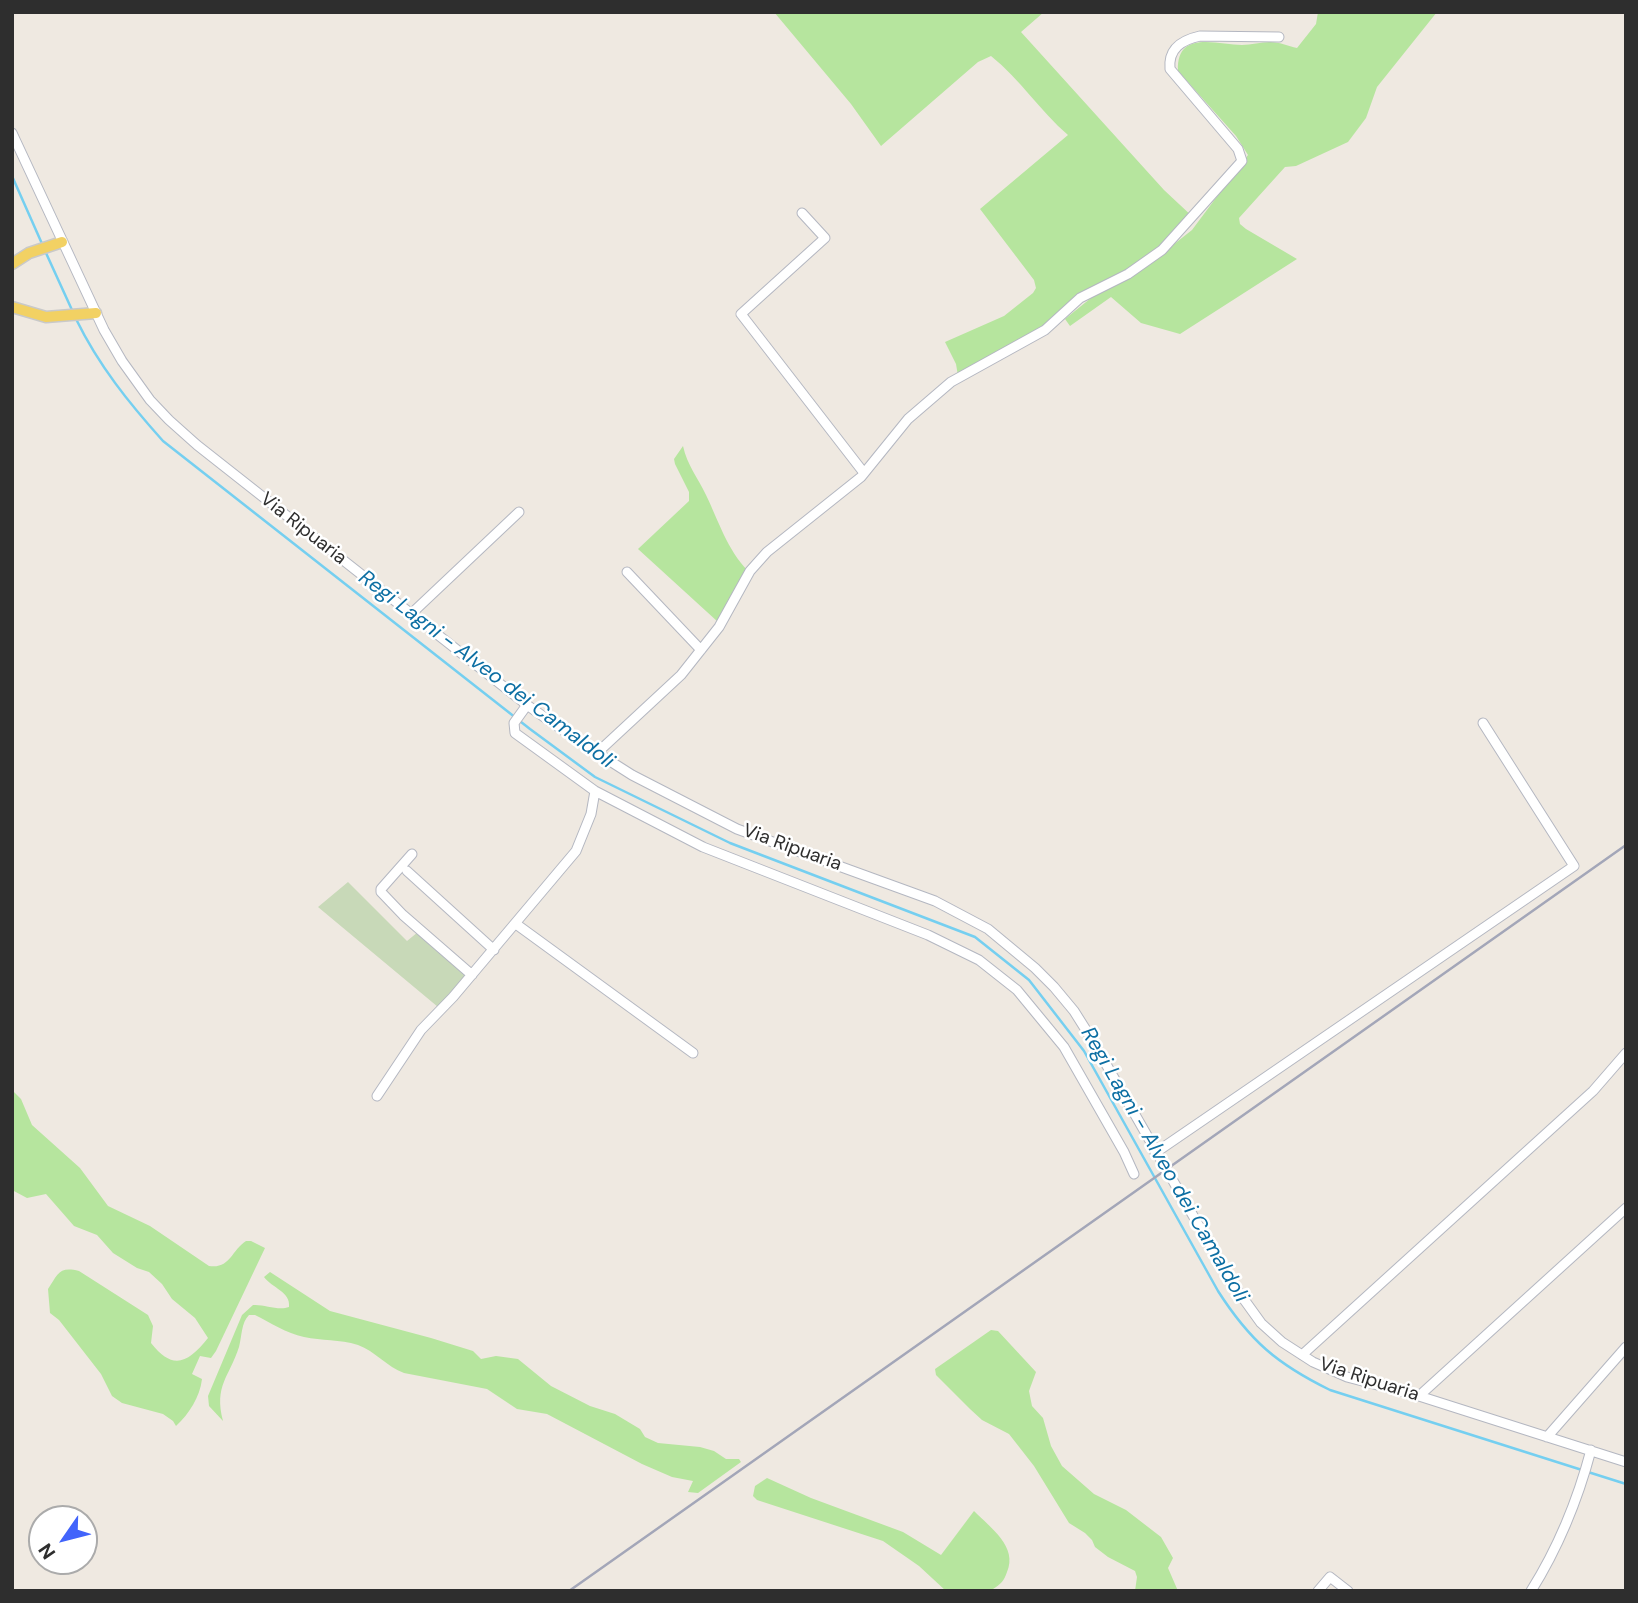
<!DOCTYPE html>
<style>
body{margin:0}
#map{position:relative;width:1638px;height:1603px;overflow:hidden;background:#efe9e1;font-family:"DM Sans",sans-serif}
canvas{display:block}
.frame{position:absolute;inset:0;border:14px solid #2e2e2e;pointer-events:none}
.north{position:absolute;left:28px;top:1505px;width:70px;height:70px;box-sizing:border-box;background:#fff;border:2px solid #ababab;border-radius:50%;rotate:235deg;font-size:19px;font-weight:700;line-height:28px;text-align:center;color:#2e2e2e}
.north::after{content:'';display:block;margin:auto;width:24px;height:32px;background:#4264fb;clip-path:polygon(50% 0,100% 100%,50% 72%,0 100%)}
</style>
<div id="map">
<canvas width="1638" height="1603"></canvas>
<div class="frame"></div>
<div class="north">N</div>
</div>
<script>
const context = document.querySelector('canvas').getContext('2d');
context.lineJoin = 'round';
function paint(path, color) { context.fillStyle = color; context.fill(path, 'evenodd'); }
function trace(path, color, width, dash) { context.strokeStyle = color; context.lineWidth = width; context.lineCap = dash ? 'butt' : 'round'; context.setLineDash(dash || []); context.stroke(path); }
function label(font, color, halo, rows, align = 'center') {
  context.font = font + ' "DM Sans",sans-serif'; context.lineWidth = 5; context.setLineDash([]); context.textBaseline = 'middle'; context.strokeStyle = halo; context.fillStyle = color; for (const [text, x, y, turn = 0] of rows) {
    context.save(); context.translate(x, y); context.rotate((+turn || 0) * Math.PI / 180); context.textAlign = isNaN(turn) ? turn : align; if (halo) context.strokeText(text, 0, 0); context.fillText(text, 0, 0); context.restore();
  }
}
paint(new Path2D(`
 M 774,12 L 1044,12 L 1021,32 L 1164,190 L 1194,218 L 1181,233 L 1033,334 L 958,376 L 956,364 L 945,342 L 1004,316 L 1033,293 L 1036,288 L 1034,280 L 980,209 L 1068,135 C 1040,111 1020,79 991,56 L 978,62 L 881,146 L 851,104 Z
 M 1318,12 L 1437,12 L 1377,87 L 1366,118 L 1348,142 L 1296,166 L 1285,167 L 1239,218 L 1240,224 L 1246,229 L 1297,259 L 1180,334 L 1141,323 L 1111,297 L 1070,326 L 1065,319 L 1091,298 L 1150,263 L 1192,230 L 1248,155 L 1236,136 L 1178,71 C 1176,29 1218,45 1242,45 C 1251,45 1261,42 1270,42 C 1279,42 1288,46 1297,48 L 1316,24 Z
 M 683,446 C 687,465 698,478 706,495 C 719,522 727,549 748,571 L 718,622 L 638,549 L 689,501 L 689,492 L 675,464 L 674,459 Z
 M 12,1090 L 21,1099 L 32,1125 L 80,1168 L 108,1206 L 150,1226 L 209,1266 C 230,1269 231,1251 246,1241 L 251,1241 L 265,1248 L 216,1351 L 211,1358 L 200,1356 L 192,1374 L 202,1379 C 200,1397 189,1414 176,1426 L 173,1421 L 163,1414 L 122,1403 L 112,1396 L 101,1374 L 59,1320 L 50,1313 L 48,1289 C 58,1274 59,1266 79,1271 L 148,1315 L 153,1326 L 151,1343 C 173,1371 188,1363 208,1338 L 195,1318 L 172,1299 L 162,1284 L 149,1272 L 137,1268 L 113,1253 L 97,1235 L 74,1226 L 46,1194 L 27,1198 L 12,1190 Z
 M 270,1272 L 330,1311 L 431,1338 L 473,1351 L 481,1359 L 496,1356 L 518,1359 L 551,1386 L 590,1406 L 615,1414 L 640,1429 L 645,1437 L 658,1443 L 700,1447 L 714,1451 L 726,1459 L 739,1459 L 741,1462 L 698,1493 L 688,1492 L 693,1481 L 672,1477 L 642,1464 L 547,1414 L 517,1409 L 487,1389 L 404,1373 C 387,1367 375,1351 358,1345 C 339,1339 322,1341 304,1337 C 286,1333 271,1323 255,1315 L 249,1315 C 241,1323 242,1336 239,1347 C 229,1378 214,1385 223,1421 L 209,1406 L 208,1396 L 242,1315 L 253,1305 C 264,1304 278,1311 289,1307 C 291,1292 272,1288 264,1277 Z
 M 991,1330 L 998,1331 L 1036,1372 L 1029,1391 L 1032,1406 L 1043,1418 L 1051,1446 L 1062,1466 L 1094,1494 L 1126,1510 L 1161,1537 L 1173,1558 L 1168,1568 L 1178,1591 L 1135,1591 L 1137,1577 L 1135,1571 L 1108,1557 L 1095,1547 L 1092,1540 L 1085,1533 L 1069,1523 L 1034,1466 L 1009,1434 L 982,1420 L 970,1409 L 936,1375 L 935,1369 Z
 M 767,1478 L 811,1498 L 903,1532 L 941,1555 L 974,1511 C 991,1528 1018,1547 1007,1572 C 1004,1581 1001,1584 993,1589 L 995,1591 L 946,1591 L 919,1566 L 883,1541 L 757,1500 L 753,1496 L 755,1486 Z`), '#b6e59e');
paint(new Path2D(`
 M 348,882 L 407,941 L 418,932 L 468,975 L 438,1007 L 318,907 Z`), '#c8d9b8');
trace(new Path2D(`
 M 12,176 L 43,246
 M 46,253 L 72,310
 M 76,319 C 99,366 129,403 163,441 L 530,729 L 595,777 L 730,843 L 975,937 L 1029,980 L 1084,1051 L 1218,1291 C 1250,1341 1277,1364 1330,1390 L 1582,1470
 M 1588,1472 L 1626,1484`), '#75cff0', 2.5);
const minor = new Path2D(`
 M 12,133 L 104,330 L 122,361 L 150,400 L 169,420 L 197,445 L 527,705 L 577,740 L 632,775 L 737,829 L 935,901 L 988,929 L 1035,968 L 1054,987 L 1074,1011 L 1091,1038 L 1230,1280 L 1261,1323 L 1282,1342 L 1313,1362 L 1347,1377 L 1419,1396 L 1626,1462
 M 802,213 L 825,238 L 741,314 L 864,473
 M 627,572 L 701,650
 M 411,614 L 519,512
 M 527,705 L 514,723 L 515,733 L 595,791 L 703,847 L 928,935 L 979,960 L 1017,990 L 1064,1047 L 1124,1152 L 1134,1174
 M 597,753 L 681,675 L 719,627 L 750,571 L 767,552 L 861,477 L 908,419 L 951,382 L 1045,330 L 1080,298 L 1128,274 L 1162,250 L 1242,161 L 1238,149 L 1170,69 C 1168,48 1182,40 1200,36 L 1279,37
 M 412,854 L 381,889 L 381,892 L 403,915 L 472,975
 M 407,871 L 494,950
 M 516,924 L 693,1053
 M 377,1096 L 421,1030 L 453,997 L 576,851 L 591,814 L 595,791
 M 1155,1153 L 1574,866 L 1483,723
 M 1302,1355 L 1593,1091 L 1626,1053
 M 1419,1396 L 1626,1208
 M 1547,1437 L 1626,1347
 M 1318,1591 L 1330,1577 L 1348,1591
 M 1531,1591 C 1558,1548 1578,1499 1591,1450`);
const major = new Path2D(`
 M 12,264 L 29,253 L 62,242
 M 12,307 L 46,317 L 96,313`);
trace(minor, '#b4b7c1', 11);
trace(major, '#c9c9c9', 13);
trace(minor, '#fff', 9);
trace(major, '#f2d163', 10);
trace(new Path2D(`
 M 569,1591 L 1626,845`), '#a3a6b8', 2.5);
label('19px', '#2e2e2e', '#fff', [
 ["Via Ripuaria",303,529,38],
 ["Via Ripuaria",792,848,20],
 ["Via Ripuaria",1369,1380,18]
]);
label('italic 21px', '#0d6fa3', '#fff', [
 ["Regi Lagni - Alveo dei Camaldoli",486,670,37],
 ["Regi Lagni - Alveo dei Camaldoli",1164,1165,60]
]);
</script>
